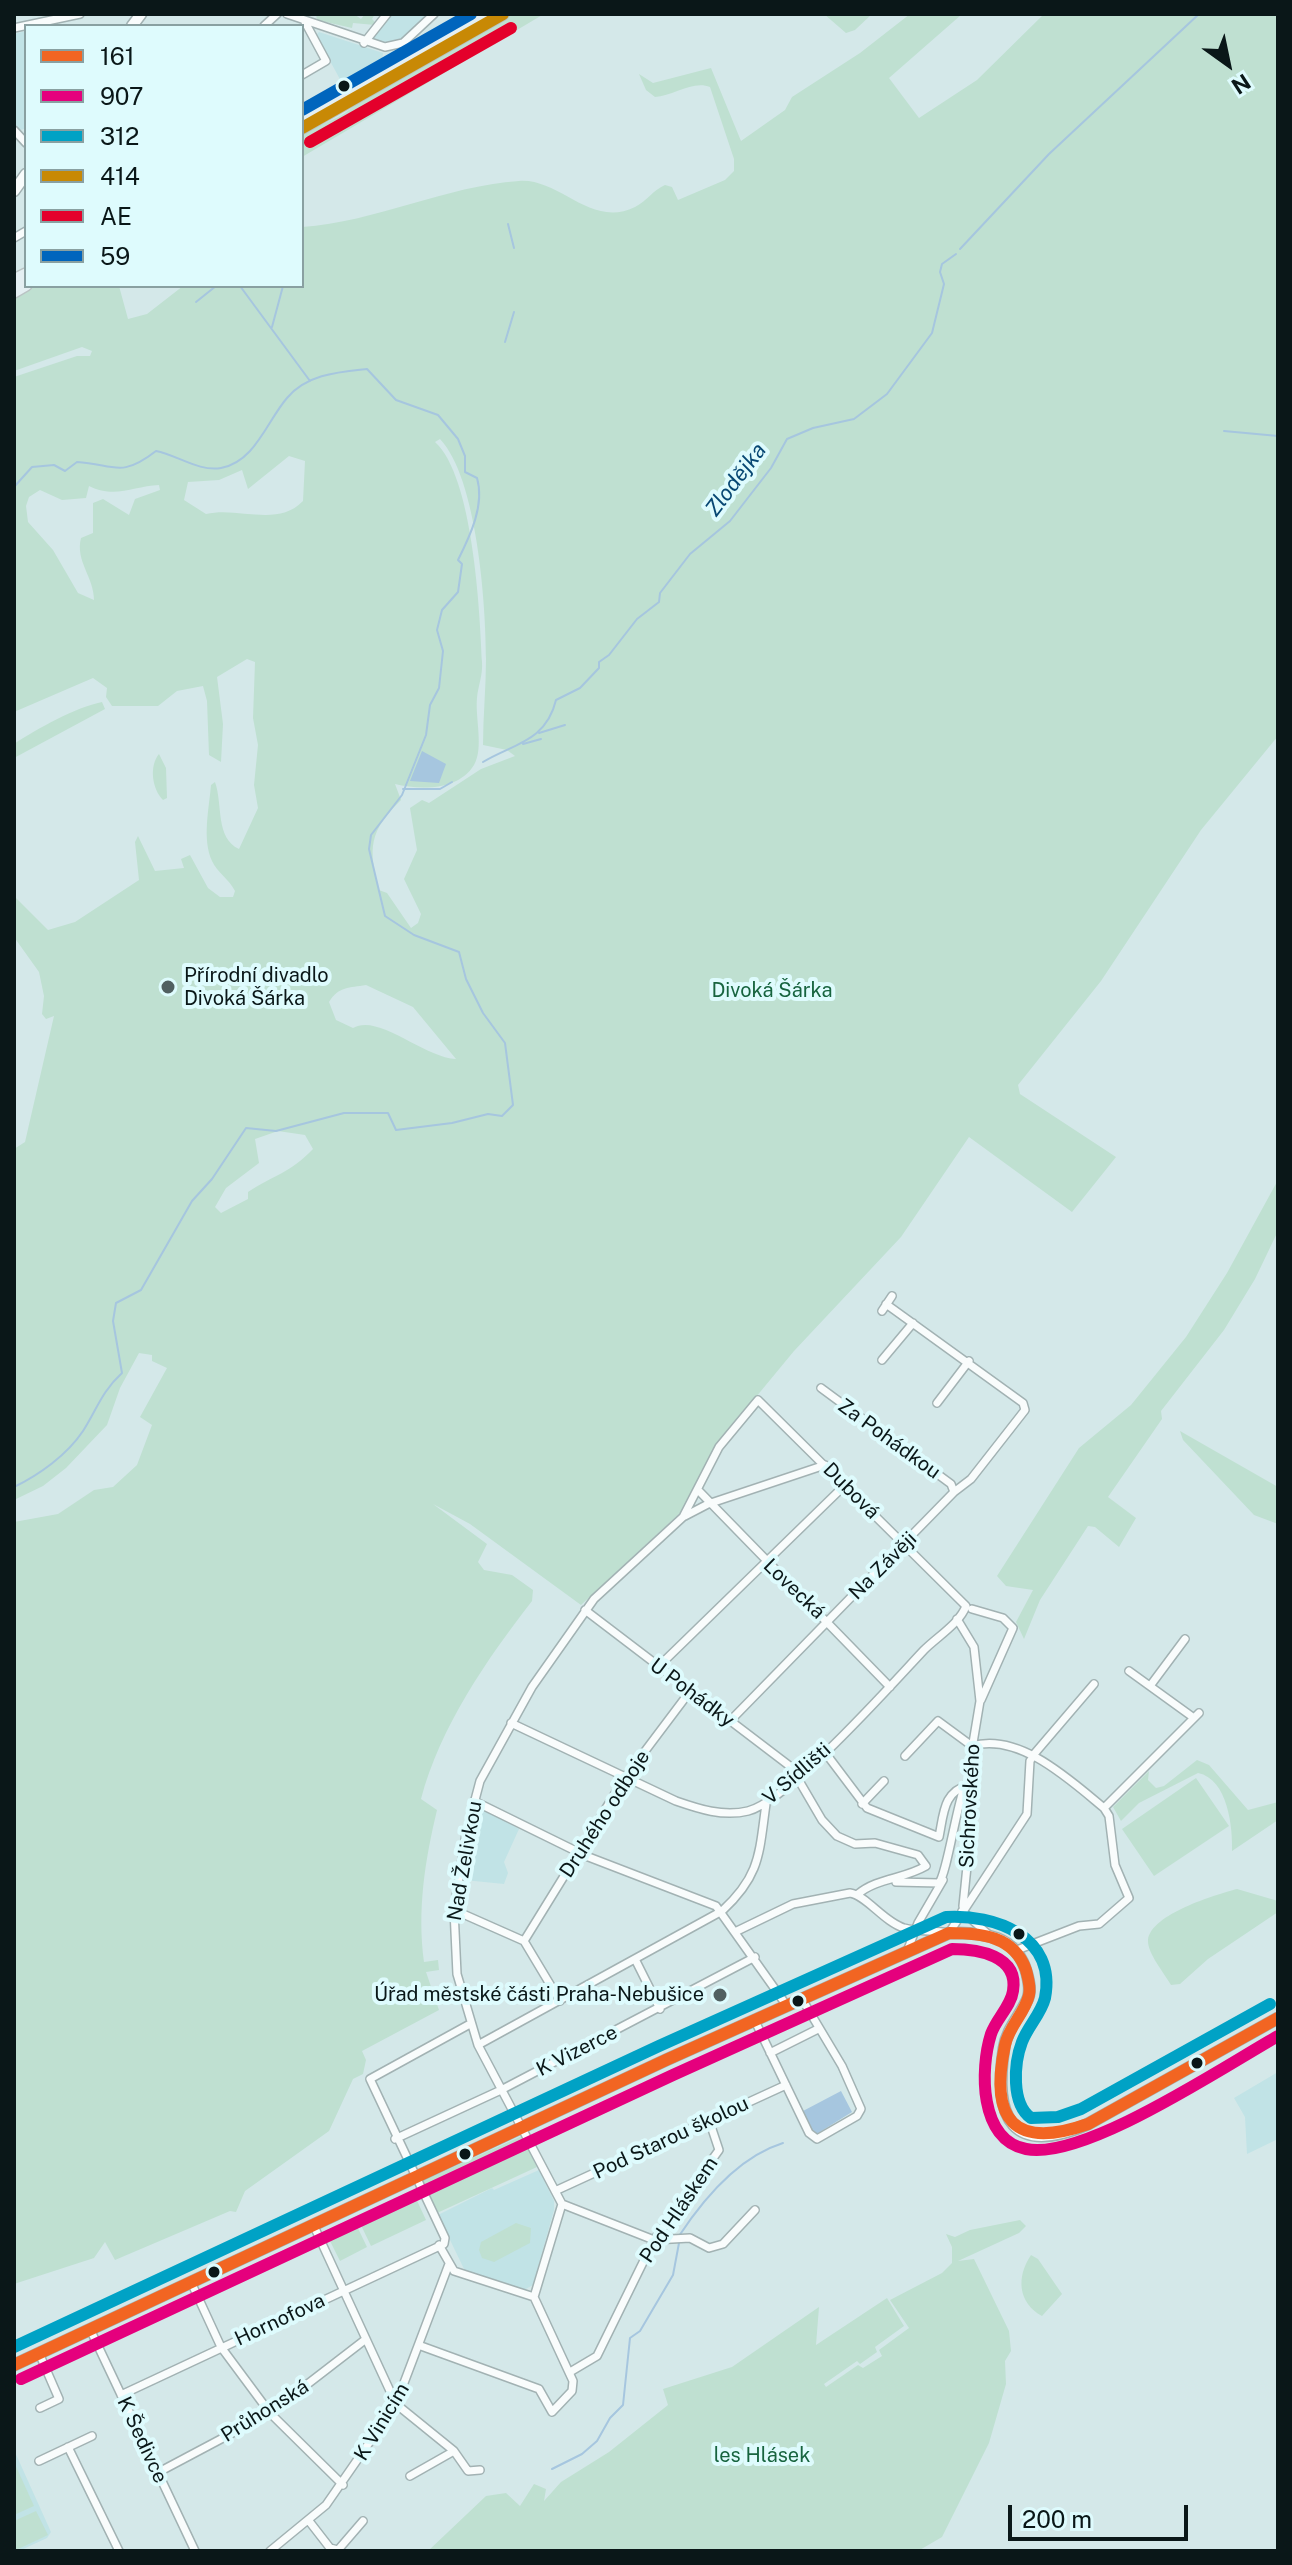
<!DOCTYPE html>
<meta charset="utf-8">
<style>
body{margin:0}
#map{position:relative;width:1292px;height:2565px;overflow:hidden;background:#d4e8e9;font-family:"Public Sans",sans-serif}
canvas{display:block}
.frame{position:absolute;inset:0;border:16px solid #0a1718;pointer-events:none}
.legend{position:absolute;left:24px;top:24px;width:280px;height:264px;box-sizing:border-box;background:#defbfd;border:2px solid #89a0a1;margin:0;padding:10px 14px;list-style:none;font-size:24px;color:#0a1718}
.legend li{display:flex;align-items:center;gap:16px;height:40px}
.legend b{width:40px;border:2px solid #89a0a1}
.north{position:absolute;left:1188px;top:24px;width:80px;height:80px;-webkit-text-stroke:6px #defbfd;paint-order:stroke;rotate:147deg;font-size:22px;font-weight:700;line-height:32px;text-align:center;color:#0a1718}
.north::after{content:'';display:block;margin:auto;width:28px;height:36px;background:#0a1718;clip-path:polygon(50% 0,100% 100%,50% 72%,0 100%)}
.scale{position:absolute;left:1008px;top:2505px;width:180px;height:36px;box-sizing:border-box;border:4px solid #0a1718;border-top:0;padding-left:10px;font-size:24px;line-height:28px;white-space:nowrap;color:#0a1718;-webkit-text-stroke:6px #defbfd;paint-order:stroke}
</style>
<div id="map">
<canvas width="1292" height="2565"></canvas>
<div class="frame"></div>
<ul class="legend">
<li><b style="height:10px;background:#f26522"></b>161</li>
<li><b style="height:10px;background:#e5007d"></b>907</li>
<li><b style="height:10px;background:#00a2c5"></b>312</li>
<li><b style="height:10px;background:#c88905"></b>414</li>
<li><b style="height:10px;background:#e4002b"></b>AE</li>
<li><b style="height:10px;background:#0065bd"></b>59</li>
</ul>
<div class="north">N</div>
<div class="scale">200 m</div>
</div>
<script>
const context = document.querySelector('canvas').getContext('2d');
context.lineJoin = 'round';
function paint(path, color) { context.fillStyle = color; context.fill(path, 'evenodd'); }
function trace(path, color, width, dash) { context.strokeStyle = color; context.lineWidth = width; context.lineCap = dash ? 'butt' : 'round'; context.setLineDash(dash || []); context.stroke(path); }
function label(font, color, halo, rows, align = 'center') {
  context.font = font + ' "Public Sans",sans-serif'; context.lineWidth = 8; context.setLineDash([]); context.textBaseline = 'middle'; context.strokeStyle = halo; context.fillStyle = color; for (const [text, x, y, turn = 0] of rows) {
    context.save(); context.translate(x, y); context.rotate((+turn || 0) * Math.PI / 180); context.textAlign = isNaN(turn) ? turn : align; if (halo) context.strokeText(text, 0, 0); context.fillText(text, 0, 0); context.restore();
  }
}
paint(new Path2D(`
 M 388,14 L 429,14 L 401,40 L 382,44 L 368,41 Z
 M 26,31 L 26,128 L 21,130 L 14,123 L 14,34 Z
 M 319,32 L 383,53 L 382,61 L 342,83 L 316,35 Z
 M 477,1806 L 519,1829 L 504,1862 L 508,1873 L 504,1884 L 464,1880 Z
 M 1278,2072 L 1278,2139 L 1247,2154 L 1245,2117 L 1234,2098 Z
 M 539,2170 L 554,2201 L 554,2210 L 533,2285 L 524,2290 L 465,2271 L 438,2215 L 492,2188 L 494,2190 Z
 M 14,2450 L 51,2532 L 47,2538 L 19,2551 L 14,2551 Z`), '#c1e3e6');
paint(new Path2D(`
 M 316,14 L 354,14 L 361,19 L 365,14 L 375,14 L 372,19 L 375,22 L 384,14 L 375,25 L 353,23 L 352,28 L 317,20 Z
 M 510,14 L 544,14 L 302,157 L 302,132 C 327,122 344,118 362,98 Z
 M 824,14 L 872,14 L 855,30 L 846,33 Z
 M 910,14 L 961,15 L 889,78 L 919,118 L 977,80 L 1044,14 L 1278,14 L 1278,736 L 1201,830 L 1101,981 L 1018,1085 L 1020,1094 L 1116,1157 L 1072,1212 L 969,1137 L 901,1237 L 794,1351 L 737,1420 L 712,1455 L 680,1513 L 581,1605 L 470,1524 L 433,1504 L 487,1544 L 478,1562 L 484,1570 L 512,1575 L 533,1590 L 532,1601 C 487,1659 440,1727 421,1799 L 437,1810 C 425,1860 417,1910 424,1962 L 438,1960 L 439,1970 L 426,1972 L 439,2010 L 362,2051 L 366,2060 L 363,2074 L 353,2079 L 329,2131 L 245,2191 L 236,2212 L 230,2211 L 115,2260 L 105,2242 L 94,2258 L 14,2284 L 14,1522 L 58,1514 L 94,1490 L 113,1487 L 137,1465 L 152,1425 L 140,1417 L 167,1368 L 152,1361 L 152,1355 L 139,1353 L 120,1388 L 107,1425 L 66,1468 L 43,1486 L 14,1500 L 14,1149 L 25,1142 L 54,1016 L 46,1019 L 42,1014 L 44,996 L 39,972 L 14,937 L 14,896 L 48,930 L 75,922 L 139,880 L 135,842 L 138,836 L 155,871 L 184,868 L 181,859 L 190,855 L 208,888 L 220,897 L 233,897 L 235,891 C 229,879 217,872 212,861 C 202,839 209,809 211,785 L 215,782 C 223,804 215,838 239,849 L 258,808 L 254,785 L 258,745 L 253,718 L 255,662 L 247,659 L 217,677 L 223,724 L 221,762 L 209,755 L 207,701 L 203,686 L 177,691 L 158,706 L 112,706 L 106,697 L 107,688 L 93,678 L 14,712 L 14,377 L 77,356 L 90,356 L 92,351 L 82,347 L 14,371 L 14,296 L 31,286 L 119,286 L 128,319 L 147,314 L 183,286 L 302,286 L 302,227 C 376,222 445,186 519,181 C 560,178 591,229 635,207 C 647,201 653,190 665,185 L 672,187 L 678,200 L 725,180 L 734,171 L 734,159 L 710,87 C 693,80 673,96 655,97 L 646,90 L 639,74 L 653,83 L 711,68 L 741,141 L 785,110 L 792,97 L 860,53 ZM 440,439 C 477,478 486,604 486,659 C 486,688 483,716 483,745 L 507,750 L 515,756 L 481,769 L 429,803 L 422,800 L 410,808 L 417,850 L 404,879 L 421,914 L 418,923 L 411,928 L 387,893 L 379,890 C 368,848 369,831 401,800 L 395,784 C 420,790 458,791 474,765 C 484,748 475,718 477,698 C 478,686 483,675 482,662 C 480,611 473,476 435,442 ZM 289,456 L 305,461 L 303,501 C 277,528 238,506 206,514 L 184,500 L 188,482 L 219,480 L 242,470 L 248,489 ZM 159,485 L 160,490 L 135,499 L 129,515 L 103,499 L 93,503 L 93,533 L 81,538 C 75,561 94,577 94,600 L 78,593 L 53,550 L 28,522 L 26,506 L 29,497 L 40,490 L 62,500 L 86,498 L 89,486 C 115,499 134,486 159,485 ZM 366,985 L 413,1007 L 456,1059 C 423,1057 378,1013 353,1028 L 336,1020 L 329,1002 C 339,986 349,988 366,985 ZM 278,1131 L 305,1135 L 313,1149 C 290,1173 274,1175 248,1192 L 248,1199 L 221,1213 L 215,1207 L 226,1188 L 259,1163 L 255,1139 Z
 M 102,702 L 105,709 L 14,758 L 14,744 C 37,729 76,707 102,702 Z
 M 159,754 L 166,768 L 167,798 L 163,800 C 152,789 149,766 159,754 Z
 M 1278,1180 L 1278,1231 L 1255,1279 L 1224,1330 L 1161,1411 L 1162,1419 L 1108,1497 L 1136,1518 L 1119,1547 L 1095,1527 L 1088,1526 L 1040,1600 L 1024,1639 L 1016,1622 L 1033,1590 L 1006,1586 L 997,1576 L 1079,1448 L 1131,1405 L 1186,1337 L 1227,1273 Z
 M 1180,1431 L 1278,1487 L 1278,1524 L 1254,1515 L 1183,1440 Z
 M 1197,1760 L 1209,1765 L 1248,1810 L 1278,1802 L 1278,1820 L 1232,1851 C 1233,1828 1228,1779 1198,1773 L 1139,1803 L 1121,1821 L 1113,1807 L 1149,1771 L 1148,1780 L 1156,1788 L 1164,1786 Z
 M 1196,1778 L 1229,1826 L 1154,1876 L 1122,1829 Z
 M 1237,1889 L 1278,1901 L 1278,1912 L 1208,1959 L 1180,1984 L 1171,1985 C 1165,1974 1147,1953 1148,1940 C 1151,1914 1215,1895 1237,1889 Z
 M 522,2136 L 537,2167 L 437,2213 L 422,2181 Z
 M 413,2192 L 426,2220 L 371,2246 L 358,2219 Z
 M 353,2218 L 367,2247 L 340,2261 L 325,2231 Z
 M 1020,2220 L 1026,2226 L 1019,2233 L 958,2261 L 974,2259 L 1009,2331 L 1011,2351 L 1005,2361 L 1006,2384 L 989,2443 L 942,2537 L 918,2551 L 428,2551 L 486,2496 L 506,2493 L 520,2506 L 534,2484 L 546,2489 L 544,2501 L 561,2482 L 609,2452 L 668,2405 L 663,2389 L 732,2367 L 819,2307 L 816,2345 L 887,2298 L 904,2326 L 875,2347 L 877,2352 L 860,2364 L 857,2361 L 824,2384 L 826,2387 L 858,2365 L 863,2368 L 882,2356 L 879,2350 L 909,2328 L 890,2300 L 942,2273 L 952,2263 L 952,2247 L 946,2234 L 955,2237 L 970,2230 Z
 M 516,2223 L 531,2228 L 530,2243 L 494,2262 L 482,2258 L 479,2250 L 481,2242 Z
 M 1031,2255 L 1038,2259 L 1062,2294 L 1042,2316 C 1018,2303 1016,2277 1031,2255 Z
 M 14,2462 L 34,2506 L 14,2515 Z
 M 36,2511 L 48,2535 L 14,2551 L 14,2521 Z`), '#bfe0d1');
paint(new Path2D(`
 M 422,751 L 446,764 L 439,783 L 410,781 Z
 M 841,2091 L 852,2112 L 815,2135 L 803,2111 Z`), '#a6c6df');
trace(new Path2D(`
 M 508,224 L 514,248
 M 960,249 L 1049,154 L 1199,14
 M 240,286 L 310,381
 M 196,302 L 216,286
 M 272,327 L 283,286
 M 505,342 L 514,312
 M 1224,431 L 1278,436
 M 14,487 L 32,467 L 54,465 L 65,471 L 77,462 C 114,464 120,479 156,451 C 177,455 199,472 221,468 C 255,462 267,421 287,398 C 307,374 339,372 367,369 L 396,400 L 438,415 L 458,439 L 465,456 L 465,472 L 477,478 C 485,505 470,536 458,560 L 462,564 L 458,592 L 442,610 L 437,630 L 443,651 L 439,688 L 430,705 L 426,735 L 402,795 L 371,835 L 369,849 L 385,916 L 414,935 L 459,952 L 466,979 L 483,1013 L 505,1043 L 513,1105 L 502,1116 L 488,1114 L 452,1123 L 396,1130 L 388,1113 L 344,1113 L 276,1131 L 246,1128 L 212,1179 L 192,1201 L 141,1290 L 116,1303 L 113,1321 L 122,1373 C 102,1391 96,1411 83,1431 C 67,1455 39,1475 14,1487
 M 539,733 L 565,725
 M 523,744 L 541,739
 M 483,762 C 512,744 546,742 556,700 L 580,688 L 599,668 L 599,662 L 609,655 L 637,619 L 659,602 L 660,593 L 690,554 L 730,521 L 771,468 L 787,439 L 813,428 L 854,419 L 887,394 L 932,333 L 944,284 L 940,272 L 942,264 L 956,254
 M 403,789 L 440,789 L 452,782
 M 679,2236 C 704,2198 738,2157 783,2143
 M 552,2469 L 582,2454 L 597,2441 L 610,2418 L 623,2405 L 630,2338 L 640,2331 L 673,2275 L 679,2243`), '#a6c6df', 2);
const street = new Path2D(`
 M 287,14 L 385,47 L 403,43 L 434,14
 M 264,26 L 277,14
 M 14,28 L 80,14
 M 364,43 L 387,14
 M 302,75 L 326,61 L 305,22
 M 14,130 L 26,143
 M 14,238 L 26,231
 M 882,1311 L 892,1296
 M 882,1360 L 913,1323
 M 821,1388 L 951,1484 L 954,1492
 M 937,1403 L 969,1361
 M 698,1490 L 890,1687
 M 685,1516 L 708,1504 L 825,1465
 M 972,1609 L 1003,1618 L 1013,1628 L 981,1700
 M 585,1610 L 791,1767 L 822,1820 L 837,1836 L 855,1844 L 875,1843 L 918,1855 L 926,1866 C 904,1879 877,1878 858,1894
 M 957,1619 L 974,1647 L 980,1701 L 970,1761 L 974,1797 L 963,1906
 M 658,1667 L 845,1485
 M 1129,1671 L 1194,1718
 M 1150,1686 L 1185,1639
 M 729,1722 L 954,1492 L 971,1479 L 1025,1410 L 1023,1403 L 886,1304
 M 824,1751 L 867,1808 L 939,1837 C 944,1812 943,1792 970,1784
 M 905,1756 L 938,1721 L 972,1746 C 1019,1732 1070,1780 1104,1808 L 1109,1816 L 1115,1865 L 1129,1898 L 1099,1924 L 1079,1926 L 1017,1950
 M 474,1801 L 586,1856 L 716,1906 L 787,2006
 M 862,1804 L 884,1781
 M 1104,1808 L 1199,1713
 M 896,1882 L 939,1883 C 947,1873 956,1808 965,1785
 M 454,1910 L 524,1941 L 560,2001
 M 962,1911 L 988,1934
 M 737,1931 L 793,1904 L 850,1893 C 866,1895 884,1922 904,1928 C 919,1932 934,1930 949,1933 L 1027,1814 L 1030,1761 L 1035,1753 L 1094,1684
 M 524,1941 L 624,1779 L 691,1690
 M 908,1949 L 918,1923 L 943,1880
 M 635,1959 L 660,2009
 M 755,2021 L 809,2133 L 817,2139 L 857,2116 L 861,2109 L 842,2066 L 802,1999
 M 478,2045 L 722,1911 C 761,1875 759,1853 766,1804
 M 770,2053 L 818,2029
 M 395,2139 L 501,2090 L 755,1957
 M 555,2191 L 786,2085
 M 562,2204 L 654,2240 L 690,2238 L 709,2248 L 723,2244 L 755,2210
 M 313,2224 L 396,2404 L 454,2451 L 410,2476
 M 439,2245 L 454,2271 L 534,2297 L 562,2204 L 478,2045 L 457,1974 L 454,1910 L 466,1834 L 480,1781 L 532,1687 L 594,1599 L 683,1517 L 719,1447 L 758,1400 L 966,1606 C 960,1623 937,1637 924,1650 C 891,1685 788,1801 748,1811 C 723,1817 699,1809 676,1801 L 511,1723
 M 191,2282 L 221,2347 L 270,2413 L 343,2485
 M 90,2329 L 195,2551
 M 421,2346 L 539,2389 L 552,2412 L 572,2391 L 573,2381 L 534,2297
 M 39,2353 L 59,2399 L 40,2408
 M 570,2372 L 597,2356 L 654,2240 L 719,2150 L 709,2120
 M 121,2395 L 444,2244 L 445,2238 L 370,2079 L 470,2024
 M 68,2447 L 119,2551
 M 454,2451 L 468,2471 L 480,2470
 M 39,2461 L 92,2436
 M 157,2473 L 270,2413 L 366,2339
 M 309,2521 L 330,2548 L 338,2550 L 363,2521
 M 270,2551 L 326,2505 L 396,2404 L 449,2264`);
const secondary = new Path2D(`
 M 132,26 L 141,14
 M 14,191 L 26,174
 M 14,2365 L 666,2060 L 949,1933 C 984,1932 1017,1935 1027,1974 C 1029,1982 1031,1990 1028,1998 C 1021,2015 1007,2028 1004,2048 C 993,2118 1012,2157 1088,2124 L 1278,2018`);
const primary = new Path2D(`
 M 302,117 L 484,14
 M 302,128 L 503,14
 M 14,280 L 26,274
 M 14,292 L 26,285`);
trace(street, '#a2b2b3', 10);
trace(secondary, '#a2b2b3', 13);
trace(primary, '#bac4c4', 14);
trace(street, '#f9fcfc', 7);
trace(secondary, '#f9fcfc', 10);
trace(primary, '#e4eff2', 11);
trace(new Path2D(`
 M 14,2365 L 666,2060 L 949,1933 C 981,1933 1014,1936 1026,1970 C 1028,1978 1031,1987 1029,1995 C 1025,2013 1009,2026 1005,2045 C 989,2120 1014,2150 1088,2124 L 1278,2018`), '#f26522', 12);
trace(new Path2D(`
 M 21,2379 L 673,2075 L 952,1949 C 977,1949 1019,1955 1013,1991 C 1011,2006 996,2019 991,2034 C 980,2069 979,2140 1026,2149 C 1083,2161 1223,2067 1278,2036`), '#e5007d', 12);
trace(new Path2D(`
 M 14,2347 L 659,2046 L 946,1917 C 994,1914 1057,1936 1045,1998 C 1041,2014 1028,2026 1022,2042 C 1014,2063 1011,2104 1031,2118 L 1058,2117 L 1081,2109 L 1270,2004`), '#00a2c5', 12);
trace(new Path2D(`
 M 302,128 L 503,14`), '#c88905', 12);
trace(new Path2D(`
 M 310,142 L 511,28`), '#e4002b', 12);
trace(new Path2D(`
 M 302,110 L 471,14`), '#0065bd', 12);
for (const [x, y, r, color] of [
 [344,86,7,"#0a1718"],
 [168,987,8,"#516061"],
 [1019,1934,7,"#0a1718"],
 [720,1995,8,"#516061"],
 [798,2001,7,"#0a1718"],
 [1197,2063,7,"#0a1718"],
 [465,2154,7,"#0a1718"],
 [214,2272,7,"#0a1718"]
]) { const dot = new Path2D(); dot.arc(x, y, r, 0, 2 * Math.PI); context.fillStyle = color; context.fill(dot); trace(dot, '#defbfd', 3); }
label('20px', '#0a1718', '#defbfd', [
 ["Přírodní divadlo",184,976],
 ["Divoká Šárka",184,999],
 ["Úřad městské části Praha-Nebušice",704,1995,"right"]
], 'left');
label('20px', '#17643f', '#defbfd', [
 ["Divoká Šárka",772,991],
 ["les Hlásek",762,2456]
]);
label('20px', '#0a1718', '#defbfd', [
 ["Za Pohádkou",889,1439,36],
 ["Dubová",851,1491,45],
 ["Na Závěji",883,1566,-45],
 ["Lovecká",794,1589,44],
 ["U Pohádky",692,1693,37],
 ["V Sídlišti",797,1774,-41],
 ["Sichrovského",970,1806,-87],
 ["Druhého odboje",605,1814,-57],
 ["Nad Želivkou",465,1861,-80],
 ["K Vizerce",577,2051,-27],
 ["Pod Starou školou",671,2138,-25],
 ["Pod Hláskem",679,2210,-56],
 ["Hornofova",280,2320,-25],
 ["Průhonská",265,2411,-32],
 ["K Vinicím",382,2422,-59],
 ["K Šedivce",142,2440,65]
]);
label('italic 22px', '#074773', '#defbfd', [
 ["Zlodějka",736,480,-53]
]);
</script>
